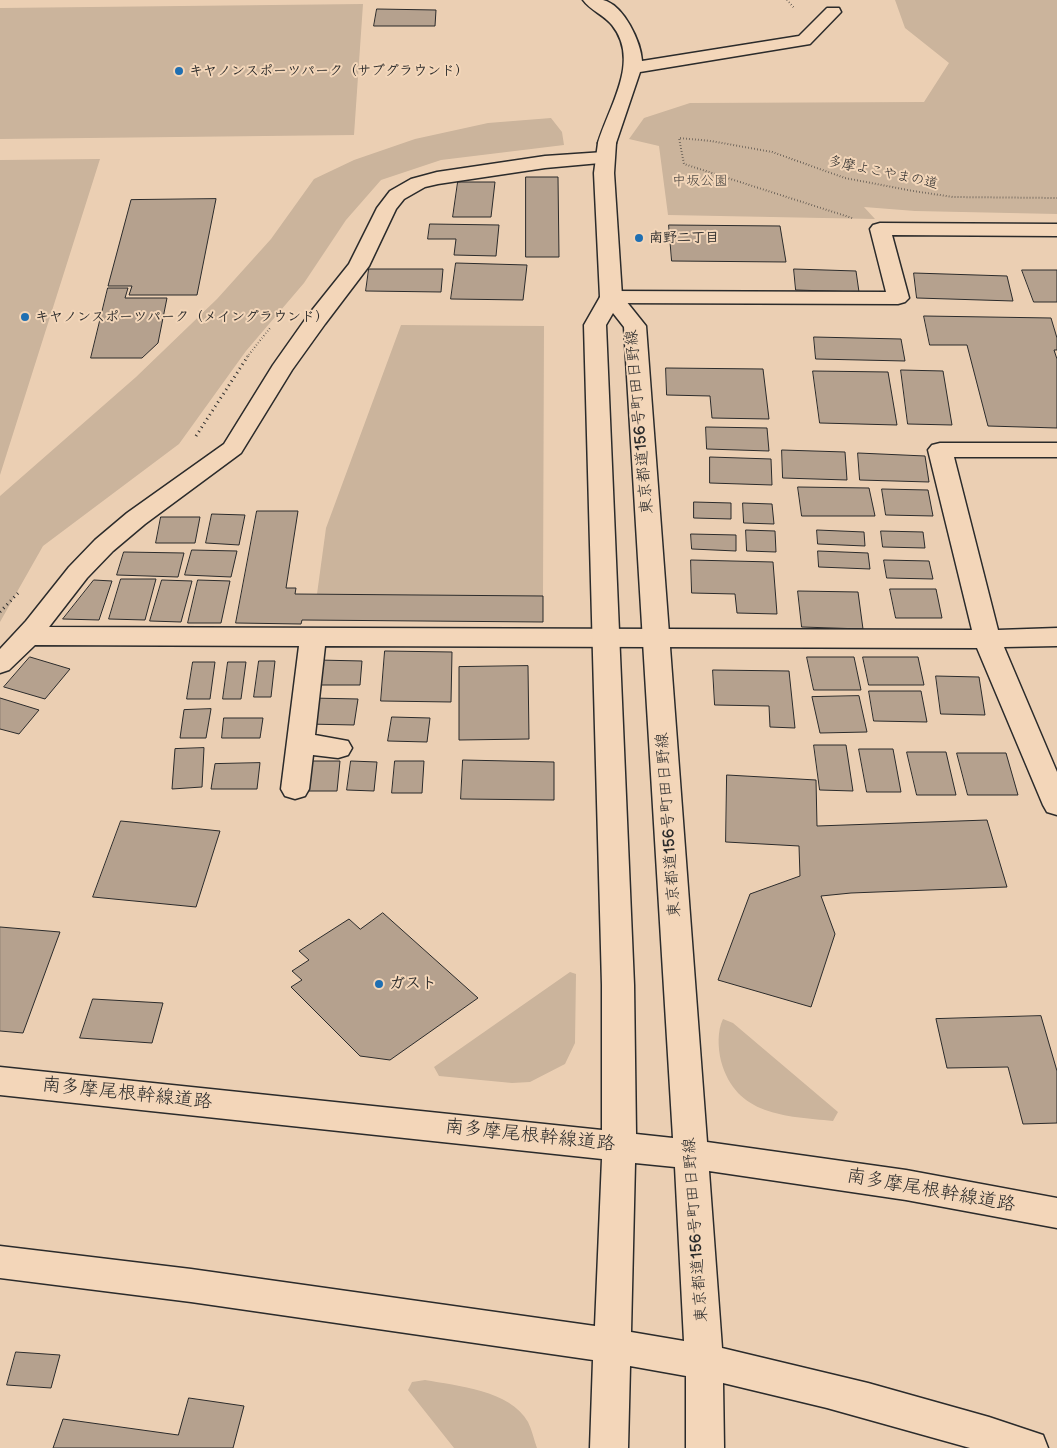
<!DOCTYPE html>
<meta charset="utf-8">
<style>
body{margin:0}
canvas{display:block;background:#ebcfb3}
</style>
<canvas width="1057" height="1448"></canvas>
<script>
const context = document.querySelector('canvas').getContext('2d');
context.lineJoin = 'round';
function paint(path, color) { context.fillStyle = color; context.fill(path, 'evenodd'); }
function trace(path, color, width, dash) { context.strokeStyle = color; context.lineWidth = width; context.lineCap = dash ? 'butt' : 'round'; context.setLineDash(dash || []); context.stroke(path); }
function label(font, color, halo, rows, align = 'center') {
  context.font = font + ' "Balsamiq Sans","Klee One",sans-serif'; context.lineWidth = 4; context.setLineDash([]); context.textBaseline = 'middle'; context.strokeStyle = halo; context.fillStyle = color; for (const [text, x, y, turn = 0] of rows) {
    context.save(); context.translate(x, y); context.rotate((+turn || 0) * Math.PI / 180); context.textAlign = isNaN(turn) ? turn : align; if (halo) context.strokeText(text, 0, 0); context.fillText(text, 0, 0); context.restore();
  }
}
paint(new Path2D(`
 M 895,0 L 1057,0 L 1057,214 L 915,211 L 864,207 L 875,219 L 668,215 L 659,146 L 629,139 L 644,118 L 690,103 L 924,102 L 949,63 L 905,28 Z
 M 363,4 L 354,135 L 0,139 L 0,8 Z
 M 551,118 L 562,132 L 564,145 L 441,160 L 381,180 L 346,220 L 304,283 L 246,351 L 179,444 L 43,546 L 0,622 L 0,496 L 136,377 L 217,299 L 271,239 L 314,179 L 354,160 L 415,139 L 488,123 Z
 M 100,159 L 0,475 L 0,160 Z
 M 401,325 L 544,326 L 543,596 L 317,594 L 326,528 Z
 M 570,972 L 576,974 L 575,1043 L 565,1064 L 530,1082 L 512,1083 L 439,1076 L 434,1067 Z
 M 723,1019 L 733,1023 L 838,1112 L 833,1121 C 785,1116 736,1116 721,1061 C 718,1048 717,1031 723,1019 Z
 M 425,1380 C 457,1386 510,1390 528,1422 C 532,1430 534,1440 537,1448 L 454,1448 L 408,1390 L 412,1382 Z`), '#cbb49c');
const building = new Path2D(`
 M 377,9 L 436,10 L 435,26 L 374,26 Z
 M 526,177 L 558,177 L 559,257 L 526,257 Z
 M 458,182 L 495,182 L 491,217 L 453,217 Z
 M 216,199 L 197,295 L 129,295 L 132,286 L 108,286 L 131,200 Z
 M 430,224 L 499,225 L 496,256 L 454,255 L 456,239 L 428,239 Z
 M 669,225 L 780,226 L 786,262 L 672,261 Z
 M 456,263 L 527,265 L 523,300 L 451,299 Z
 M 369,269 L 443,269 L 441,292 L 366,291 Z
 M 794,269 L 856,271 L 859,292 L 796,290 Z
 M 1022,270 L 1057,270 L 1057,302 L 1034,302 Z
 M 914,273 L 1007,276 L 1013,301 L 917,298 Z
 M 108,288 L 128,288 L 125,298 L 167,298 L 158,343 L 142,358 L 91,358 Z
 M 924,316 L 1051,318 L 1057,338 L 1057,350 L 1054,350 L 1057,359 L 1057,428 L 988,426 L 967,345 L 930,345 Z
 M 814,337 L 901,339 L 905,361 L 816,359 Z
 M 666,368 L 763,369 L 769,419 L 712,418 L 710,396 L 667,395 Z
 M 901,370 L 943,371 L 952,425 L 908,424 Z
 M 813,371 L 888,372 L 897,425 L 820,423 Z
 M 706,427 L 767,428 L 769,451 L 707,449 Z
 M 782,450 L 845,452 L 847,480 L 783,478 Z
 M 858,453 L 925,456 L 929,482 L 860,480 Z
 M 710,457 L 771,459 L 772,485 L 710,483 Z
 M 798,487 L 869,488 L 875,516 L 802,516 Z
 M 882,489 L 928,490 L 933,516 L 886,515 Z
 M 694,502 L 731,503 L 731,519 L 694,518 Z
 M 743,503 L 772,504 L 774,524 L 744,523 Z
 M 257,511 L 298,511 L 286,588 L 296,588 L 295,594 L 543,596 L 543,622 L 302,620 L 301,624 L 236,623 Z
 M 212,514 L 245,515 L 239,545 L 206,543 Z
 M 161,517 L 200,517 L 195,543 L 156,543 Z
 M 746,530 L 775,531 L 776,552 L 747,551 Z
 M 817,530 L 864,532 L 865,546 L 818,544 Z
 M 881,531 L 923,532 L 925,548 L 883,547 Z
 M 691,534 L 736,535 L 736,551 L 692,549 Z
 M 192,550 L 237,551 L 231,577 L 185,575 Z
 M 818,551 L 868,553 L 870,569 L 819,567 Z
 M 124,552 L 184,553 L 178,577 L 117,575 Z
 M 691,560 L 773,562 L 777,614 L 737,613 L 735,594 L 692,593 Z
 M 884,560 L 929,561 L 933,579 L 887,578 Z
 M 121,579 L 156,579 L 145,620 L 109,619 Z
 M 94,580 L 112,581 L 99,620 L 63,619 Z
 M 162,580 L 192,581 L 181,622 L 150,621 Z
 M 198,580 L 230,581 L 221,623 L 188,623 Z
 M 890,589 L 936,589 L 942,618 L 896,618 Z
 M 798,591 L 858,592 L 863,629 L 802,627 Z
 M 385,651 L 452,652 L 451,702 L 381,701 Z
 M 30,657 L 70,669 L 45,699 L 4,687 Z
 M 807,657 L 854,657 L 861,690 L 814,690 Z
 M 863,657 L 918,657 L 924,685 L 869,685 Z
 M 318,660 L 362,661 L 360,685 L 316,685 Z
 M 259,661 L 275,661 L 271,697 L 254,697 Z
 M 193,662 L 215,662 L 210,699 L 187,699 Z
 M 228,662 L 246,662 L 241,699 L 223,699 Z
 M 528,666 L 529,739 L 459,740 L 459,667 Z
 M 713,670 L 789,671 L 795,728 L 770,727 L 769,706 L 715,705 Z
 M 936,676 L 979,677 L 985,715 L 941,714 Z
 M 869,691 L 921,691 L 927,722 L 874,721 Z
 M 859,696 L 867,732 L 820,733 L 812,697 Z
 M 0,698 L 39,710 L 19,734 L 0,729 Z
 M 311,698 L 358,699 L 354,725 L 307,724 Z
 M 211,709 L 206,738 L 180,738 L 184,710 Z
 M 392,717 L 430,718 L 427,742 L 388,741 Z
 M 224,718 L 263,718 L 260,738 L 222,738 Z
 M 814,745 L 846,745 L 853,791 L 820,790 Z
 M 204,748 L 202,787 L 172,789 L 175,749 Z
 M 859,749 L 893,749 L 901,792 L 867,792 Z
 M 907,752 L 946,752 L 956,795 L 917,795 Z
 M 957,753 L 1006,753 L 1018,795 L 968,795 Z
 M 463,760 L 554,762 L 554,800 L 461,799 Z
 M 301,761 L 340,761 L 337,791 L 297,791 Z
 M 351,761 L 377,762 L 374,791 L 347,790 Z
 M 395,761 L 424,761 L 422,793 L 392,793 Z
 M 260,763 L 257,789 L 211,789 L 215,764 Z
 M 727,775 L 816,780 L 817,826 L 987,820 L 1007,887 L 851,893 L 821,896 L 835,934 L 811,1007 L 718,980 L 750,894 L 800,876 L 799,846 L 726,842 Z
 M 121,821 L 220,831 L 196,907 L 93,897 Z
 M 383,913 L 478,998 L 390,1060 L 360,1056 L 291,987 L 302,980 L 292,971 L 309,960 L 299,951 L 349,919 L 360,929 Z
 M 0,927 L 60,932 L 23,1033 L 0,1031 Z
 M 93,999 L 163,1003 L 152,1043 L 80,1038 Z
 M 1041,1016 L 1057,1071 L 1057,1123 L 1023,1124 L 1008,1067 L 947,1068 L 936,1019 Z
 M 16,1352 L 60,1355 L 51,1388 L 7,1385 Z
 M 189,1398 L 244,1406 L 233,1448 L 53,1448 L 63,1419 L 178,1435 Z`);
paint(building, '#b5a18e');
trace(building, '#2b2b2b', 1);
const minor = new Path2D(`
 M 583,0 C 589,0 597,0 603,0 C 624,5 641,42 642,61 L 799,36 L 827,8 L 839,8 L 841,12 L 810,44 L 640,72 L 616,143 L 614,147 L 607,149 L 600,147 L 598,143 C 609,106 641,61 612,25 C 604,15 590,10 583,0 Z
 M 604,152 L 611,154 L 614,158 L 611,162 L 545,168 L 438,184 L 425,187 L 404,199 L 396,209 L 369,266 L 325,324 L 292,370 L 241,453 L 145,524 L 113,551 L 87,578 L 49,627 L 972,630 L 928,450 L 932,445 L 940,443 L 1057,443 L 1057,457 L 954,457 L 998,630 L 1057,628 L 1057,646 L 1004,647 L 1057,772 L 1057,815 L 1047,812 L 1043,805 L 977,648 L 325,646 L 315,735 L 348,741 L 352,748 L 348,755 L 338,758 L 313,755 L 309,789 L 305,796 L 295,799 L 285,796 L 281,789 L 299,646 L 35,645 L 9,670 L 0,673 L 0,649 L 26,621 L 69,567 L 95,540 L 127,513 L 224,444 L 273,365 L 309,314 L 349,264 L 377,208 L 390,191 L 411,179 L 437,172 L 545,156 Z
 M 880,223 L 1057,224 L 1057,236 L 892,235 L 909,298 L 905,302 L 898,304 L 611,303 L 604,301 L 600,297 L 604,293 L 611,291 L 886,292 L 870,229 L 873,225 Z`);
const major = new Path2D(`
 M 607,137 L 614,139 L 616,143 L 614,173 L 622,296 L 646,326 L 707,1142 L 906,1170 L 1057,1198 L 1057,1228 L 906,1200 L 709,1171 L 722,1348 L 868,1383 L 989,1417 L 1043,1435 L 1048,1448 L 970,1448 L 827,1408 L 723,1383 L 724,1448 L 686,1448 L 686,1376 L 630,1366 L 628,1448 L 590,1448 L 593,1360 L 191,1302 L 0,1278 L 0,1246 L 191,1269 L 595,1326 L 602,1159 L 0,1095 L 0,1067 L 602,1130 L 602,985 L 584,325 L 600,297 L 594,173 L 598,143 L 600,139 ZM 613,313 L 624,327 L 673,1138 L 636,1134 L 634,985 L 606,325 ZM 635,1163 L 675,1167 L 684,1341 L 631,1332 Z`);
trace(minor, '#2b2b2b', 3);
trace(major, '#2b2b2b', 3);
trace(new Path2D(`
 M 787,0 L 795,9
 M 852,218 L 684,164 L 679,138 L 711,141 L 772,152 L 845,178 L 913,191 L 953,197 L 1057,198
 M 247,357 L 270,328`), '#2b2b2b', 2, [0.5, 2.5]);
trace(new Path2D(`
 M 196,436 L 248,356
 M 0,612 L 20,591`), '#2b2b2b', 3, [1, 4]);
paint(minor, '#f3d6b9');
paint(major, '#f3d6b9');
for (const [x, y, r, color] of [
 [179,71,5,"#1f6fb2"],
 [639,238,5,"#1f6fb2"],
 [25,317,5,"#1f6fb2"],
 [379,984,5,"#1f6fb2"]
]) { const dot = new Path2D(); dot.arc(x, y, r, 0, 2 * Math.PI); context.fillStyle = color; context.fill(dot); trace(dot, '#f3d6b9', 2); }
label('bold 14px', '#2b2b2b', '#f3d6b9', [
 ["キヤノンスポーツパーク（サブグラウンド）",189,71],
 ["南野二丁目",649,238],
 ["キヤノンスポーツパーク（メイングラウンド）",35,317]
], 'left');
label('14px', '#2b2b2b', '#f3d6b9', [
 ["多摩よこやまの道",883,173,12]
]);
label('14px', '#4b4642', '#f3d6b9', [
 ["中坂公園",700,181]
]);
label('16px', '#2b2b2b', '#f3d6b9', [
 ["東京都道156号町田日野線",640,422,-95],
 ["東京都道156号町田日野線",669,825,-94],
 ["東京都道156号町田日野線",696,1230,-94]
]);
label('bold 16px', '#2b2b2b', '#f3d6b9', [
 ["ガスト",389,984]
], 'left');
label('19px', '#2b2b2b', '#f3d6b9', [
 ["南多摩尾根幹線道路",127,1094,6],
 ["南多摩尾根幹線道路",530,1136,6],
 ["南多摩尾根幹線道路",931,1191,10]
]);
</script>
